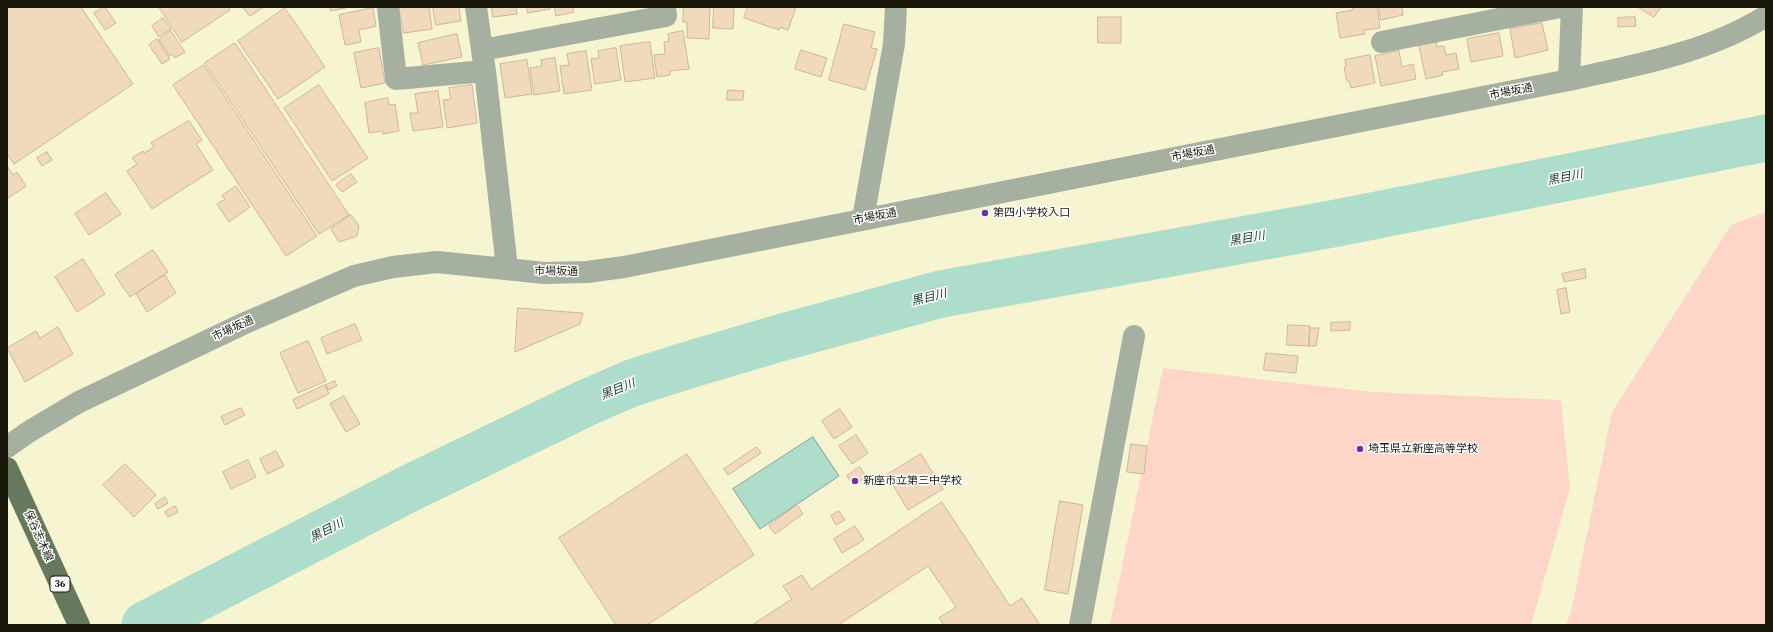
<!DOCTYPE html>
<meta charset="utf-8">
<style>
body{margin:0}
#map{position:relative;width:1773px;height:632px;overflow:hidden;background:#f6f4d1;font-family:"Source Serif 4",serif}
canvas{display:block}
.frame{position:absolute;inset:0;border:8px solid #19180b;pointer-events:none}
</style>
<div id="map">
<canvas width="1773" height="632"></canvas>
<div class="frame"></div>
</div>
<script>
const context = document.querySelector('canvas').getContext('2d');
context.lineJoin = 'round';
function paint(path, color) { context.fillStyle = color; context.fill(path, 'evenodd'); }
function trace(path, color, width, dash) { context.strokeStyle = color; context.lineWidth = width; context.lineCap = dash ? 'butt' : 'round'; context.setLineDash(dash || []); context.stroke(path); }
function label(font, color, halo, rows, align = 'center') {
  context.font = font + ' "Source Serif 4","Noto Sans JP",serif'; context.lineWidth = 3; context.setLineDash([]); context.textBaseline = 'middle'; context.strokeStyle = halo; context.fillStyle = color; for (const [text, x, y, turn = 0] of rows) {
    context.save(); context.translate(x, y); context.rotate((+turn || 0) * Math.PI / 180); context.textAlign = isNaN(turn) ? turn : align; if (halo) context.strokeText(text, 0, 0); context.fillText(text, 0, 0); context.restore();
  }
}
paint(new Path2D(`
 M 1766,212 L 1766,625 L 1566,625 L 1571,612 L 1612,412 L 1731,225 Z
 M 1163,368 L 1372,392 L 1561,400 L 1570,488 L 1531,625 L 1110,625 Z`), '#fdd6c8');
const water = new Path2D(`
 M 813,437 L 839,476 L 760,529 L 733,489 Z`);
paint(water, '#afddcb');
trace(water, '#82a291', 1);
trace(new Path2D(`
 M 145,625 L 412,487 L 588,402 L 632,383 L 685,366 L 776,339 L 941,294 L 1332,224 L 1766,138`), '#afddcb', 47);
const building = new Path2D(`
 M 7,7 L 81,7 L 133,84 L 14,164 L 7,154 Z
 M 104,7 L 105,7 L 116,23 L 105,30 L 94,13 Z
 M 159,7 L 228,7 L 230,10 L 182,42 Z
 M 243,7 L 264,7 L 250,16 Z
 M 330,7 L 346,7 L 346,8 L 331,11 Z
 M 399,7 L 429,7 L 432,29 L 404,33 Z
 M 433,7 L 462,7 L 459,7 L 461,21 L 436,25 Z
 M 492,7 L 516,7 L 517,14 L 493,17 Z
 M 527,7 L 550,7 L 550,9 L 528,13 Z
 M 555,7 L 573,7 L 574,12 L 556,16 Z
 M 684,7 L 710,7 L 709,39 L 687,38 L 687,22 L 683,22 Z
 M 714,7 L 734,7 L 733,29 L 713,28 Z
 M 748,7 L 796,7 L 788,30 L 780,27 L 779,30 L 744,18 Z
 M 1352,7 L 1377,7 L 1380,28 L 1364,30 L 1365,34 L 1340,38 L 1336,13 L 1353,10 Z
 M 1379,7 L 1402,7 L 1403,15 L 1381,20 Z
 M 1638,7 L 1661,7 L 1654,17 Z
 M 285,8 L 325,67 L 278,99 L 238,41 Z
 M 373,8 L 376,26 L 359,30 L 361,42 L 345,45 L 339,15 Z
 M 1098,17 L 1121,17 L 1121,43 L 1098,43 Z
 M 1635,17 L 1636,26 L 1618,27 L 1618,18 Z
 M 163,18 L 171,29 L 159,37 L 152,26 Z
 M 1542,23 L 1548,50 L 1515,58 L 1510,29 Z
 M 844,24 L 875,32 L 871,48 L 877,49 L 865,90 L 829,80 Z
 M 171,31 L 185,52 L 175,58 L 172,54 L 170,56 L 159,40 Z
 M 683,31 L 689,69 L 670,71 L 670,75 L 657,77 L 654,55 L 665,54 L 664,42 L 669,41 L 668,34 Z
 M 1499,33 L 1503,56 L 1471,62 L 1467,39 Z
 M 457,34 L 462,57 L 423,65 L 418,43 Z
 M 157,39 L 170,59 L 162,64 L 149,45 Z
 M 650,42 L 655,78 L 625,82 L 620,46 Z
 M 1436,42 L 1437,47 L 1444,46 L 1446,55 L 1456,53 L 1459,69 L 1442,72 L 1443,75 L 1426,79 L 1419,46 Z
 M 235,43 L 349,215 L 319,234 L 205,63 Z
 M 379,48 L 385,83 L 361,88 L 354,53 Z
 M 616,48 L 621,80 L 595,84 L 591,59 L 599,58 L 598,51 Z
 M 801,50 L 827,58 L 821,77 L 795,69 Z
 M 586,51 L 592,90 L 564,94 L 560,66 L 569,65 L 567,54 Z
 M 1399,51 L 1402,67 L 1413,64 L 1416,79 L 1381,86 L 1375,56 Z
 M 1370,55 L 1375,83 L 1351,88 L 1349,81 L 1347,81 L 1344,67 L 1346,66 L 1345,60 Z
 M 555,58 L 560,91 L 534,95 L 530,68 L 542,66 L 541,60 Z
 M 527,60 L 532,94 L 505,98 L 500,64 Z
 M 204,65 L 317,236 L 286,256 L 173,85 Z
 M 319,85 L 368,158 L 332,181 L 284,108 Z
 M 472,85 L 477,123 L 447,128 L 443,100 L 451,99 L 449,88 Z
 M 728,90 L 744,91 L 743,100 L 727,100 Z
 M 438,91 L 443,127 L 413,131 L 410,113 L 418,113 L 415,94 Z
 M 388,98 L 389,105 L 395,104 L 399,131 L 383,134 L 383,131 L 369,133 L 365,103 Z
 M 189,121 L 202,140 L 196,144 L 213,170 L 152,209 L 127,171 L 137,164 L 132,158 L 143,151 L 144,153 L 154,147 L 151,143 Z
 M 47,152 L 52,160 L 42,166 L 37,158 Z
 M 7,166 L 13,175 L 17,172 L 26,186 L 7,199 Z
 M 351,174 L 357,182 L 342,192 L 336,185 Z
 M 236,186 L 250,207 L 229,222 L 217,204 L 225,199 L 222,196 Z
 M 106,193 L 121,214 L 89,235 L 75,214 Z
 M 351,215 L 359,226 L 357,236 L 339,242 L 331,229 Z
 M 153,250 L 168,272 L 130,297 L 115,275 Z
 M 83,259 L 105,294 L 77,312 L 55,277 Z
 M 1585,269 L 1586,278 L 1564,282 L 1562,274 Z
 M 165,275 L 176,293 L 147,312 L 136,294 Z
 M 1566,288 L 1570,312 L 1561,314 L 1557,290 Z
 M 518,308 L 568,312 L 583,313 L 580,324 L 515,352 Z
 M 1350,322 L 1350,330 L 1331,331 L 1331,323 Z
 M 355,324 L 362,340 L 327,354 L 321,338 Z
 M 1288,325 L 1310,326 L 1309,346 L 1287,345 Z
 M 58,327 L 73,354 L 25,382 L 7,348 L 36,331 L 40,338 Z
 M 1310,328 L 1319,328 L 1316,346 L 1309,346 Z
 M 308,341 L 326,381 L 298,393 L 280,353 Z
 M 1266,353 L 1298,356 L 1296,373 L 1264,370 Z
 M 335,381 L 337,386 L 328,390 L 326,385 Z
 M 325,385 L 329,394 L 297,409 L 293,400 Z
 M 344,396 L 360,424 L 346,432 L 330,404 Z
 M 241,408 L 245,415 L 225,425 L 221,417 Z
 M 840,409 L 852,427 L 834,439 L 822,421 Z
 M 856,435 L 868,453 L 852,464 L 839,446 Z
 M 1131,444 L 1147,446 L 1144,474 L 1127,472 Z
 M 757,447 L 761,453 L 728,475 L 724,469 Z
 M 276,451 L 284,466 L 267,474 L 260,459 Z
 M 687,454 L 754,555 L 647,625 L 616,625 L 559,538 Z
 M 921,454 L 943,489 L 908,510 L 887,475 Z
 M 248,460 L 256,477 L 231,489 L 223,472 Z
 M 125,464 L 156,495 L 134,517 L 103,485 Z
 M 860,467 L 866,477 L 853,485 L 847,476 Z
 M 165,497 L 168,503 L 158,509 L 155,504 Z
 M 1060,501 L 1083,505 L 1068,594 L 1045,590 Z
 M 942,502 L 1010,606 L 1022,598 L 1040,625 L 944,625 L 939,618 L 956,607 L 928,566 L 838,625 L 752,625 L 792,599 L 783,586 L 802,575 L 811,589 Z
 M 797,505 L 803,514 L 775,534 L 769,526 Z
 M 175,506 L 178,512 L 168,517 L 165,512 Z
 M 839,511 L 845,520 L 836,525 L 831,516 Z
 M 855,526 L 864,540 L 842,553 L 834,539 Z`);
paint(building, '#f0d9bc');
trace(building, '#cdb69a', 1);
trace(new Path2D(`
 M 388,7 L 396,79 L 485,71
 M 476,7 L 485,71 L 507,268
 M 1382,42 L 1560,7
 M 482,50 L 666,16 L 665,7
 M 1569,80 L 1572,7
 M 863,219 L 894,44 L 896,7
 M 7,447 L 30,431 L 79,402 L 245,323 L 354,276 L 393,267 L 437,262 L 545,273 L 587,272 L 624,267 L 1569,80 C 1636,65 1707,53 1766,16
 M 1080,625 L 1134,336`), '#a5b0a1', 22);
trace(new Path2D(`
 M 7,468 L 79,625`), '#66795e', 22);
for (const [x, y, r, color] of [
 [985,213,4,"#702fa4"],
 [1360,449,4,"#702fa4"],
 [855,481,4,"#702fa4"]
]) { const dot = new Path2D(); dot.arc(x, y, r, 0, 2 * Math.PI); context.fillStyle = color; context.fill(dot); trace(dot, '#fff', 1.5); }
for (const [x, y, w] of [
 [60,584,20]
]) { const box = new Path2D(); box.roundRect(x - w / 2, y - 8, w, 16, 3); context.fillStyle = '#fff'; context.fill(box); trace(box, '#19180b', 1); }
label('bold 10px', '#19180b', null, [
 ["36",60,584]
]);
label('11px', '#19180b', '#fff', [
 ["市場坂通",1511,92,-11],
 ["市場坂通",1193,154,-11],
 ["市場坂通",875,217,-11],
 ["市場坂通",556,272,1],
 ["市場坂通",233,329,-25],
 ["保谷志木線",38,536,66]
]);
label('11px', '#19180b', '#fff', [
 ["第四小学校入口",993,213],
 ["埼玉県立新座高等学校",1368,449],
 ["新座市立第三中学校",863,481]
], 'left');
label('italic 12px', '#123a2d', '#fff', [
 ["黒目川",1565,178,-11],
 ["黒目川",1247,239,-10],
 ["黒目川",929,298,-14],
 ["黒目川",618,390,-22],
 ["黒目川",327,531,-27]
]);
</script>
